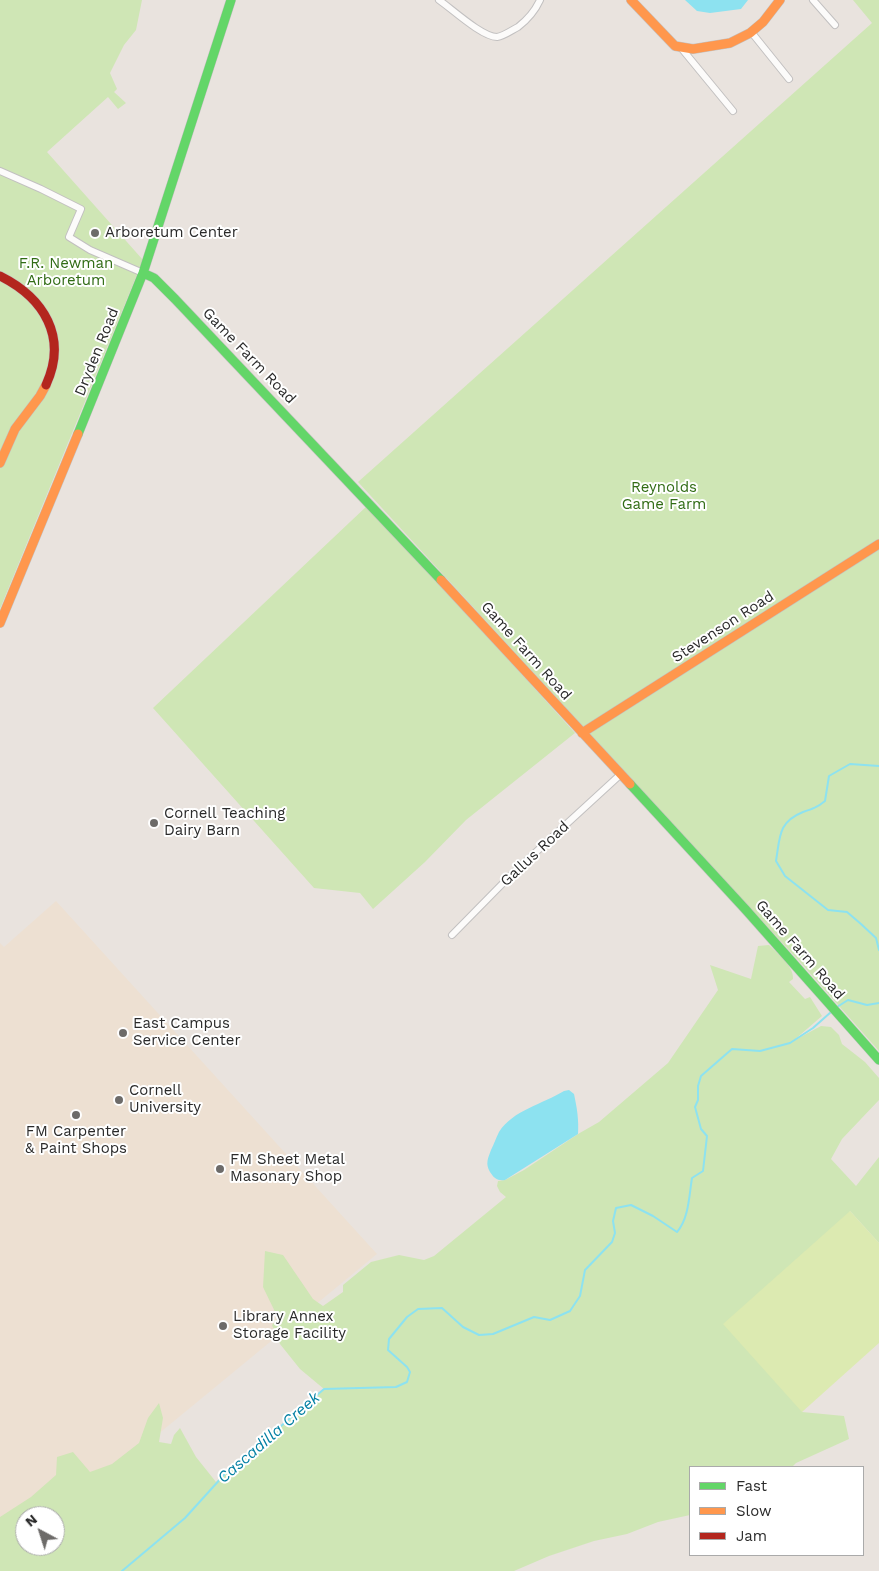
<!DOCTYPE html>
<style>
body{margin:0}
#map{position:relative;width:879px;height:1571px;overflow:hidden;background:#e9e3de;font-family:"Work Sans",sans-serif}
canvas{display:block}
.legend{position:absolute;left:689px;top:1466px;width:175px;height:90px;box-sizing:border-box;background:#fff;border:1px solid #aaa;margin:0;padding:6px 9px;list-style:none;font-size:15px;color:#2a2a2a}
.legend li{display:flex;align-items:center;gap:10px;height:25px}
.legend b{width:25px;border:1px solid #aaa}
.north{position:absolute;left:15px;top:1506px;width:50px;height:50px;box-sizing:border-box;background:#fff;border:1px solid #aaa;border-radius:50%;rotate:320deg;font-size:14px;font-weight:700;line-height:20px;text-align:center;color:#2a2a2a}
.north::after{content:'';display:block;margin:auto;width:18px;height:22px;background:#6d6b69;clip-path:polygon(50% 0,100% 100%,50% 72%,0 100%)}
</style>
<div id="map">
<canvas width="879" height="1571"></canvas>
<ul class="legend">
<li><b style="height:6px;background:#63d668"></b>Fast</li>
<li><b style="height:6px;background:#ff974d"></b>Slow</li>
<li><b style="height:6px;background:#b3261e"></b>Jam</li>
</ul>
<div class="north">N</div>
</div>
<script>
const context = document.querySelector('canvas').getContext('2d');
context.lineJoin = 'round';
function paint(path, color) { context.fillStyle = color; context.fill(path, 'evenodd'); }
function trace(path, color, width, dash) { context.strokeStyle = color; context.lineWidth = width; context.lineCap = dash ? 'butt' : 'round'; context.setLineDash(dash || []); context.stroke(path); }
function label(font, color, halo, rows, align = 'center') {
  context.font = font + ' "Work Sans",sans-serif'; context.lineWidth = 4; context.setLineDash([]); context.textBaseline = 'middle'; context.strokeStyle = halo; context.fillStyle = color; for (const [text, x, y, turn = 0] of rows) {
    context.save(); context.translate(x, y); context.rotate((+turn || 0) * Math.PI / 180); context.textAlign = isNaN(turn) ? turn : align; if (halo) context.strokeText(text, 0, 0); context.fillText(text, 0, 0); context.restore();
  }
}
paint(new Path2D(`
 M 56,901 L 377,1254 L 55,1519 L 55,1516 L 25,1516 L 0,1565 L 0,943 L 4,947 Z`), '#ede0d2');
paint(new Path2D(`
 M 0,0 L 142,0 L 136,30 L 124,45 L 110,73 L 117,89 L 114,92 L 126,103 L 118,109 L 108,97 L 47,152 L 143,260 L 0,609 Z
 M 853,0 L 879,0 L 879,1051 L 799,961 L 358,482 L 872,23 Z
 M 368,505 L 575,733 L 466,820 L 425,862 L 373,909 L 360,893 L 314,888 L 153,708 Z
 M 769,945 C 778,954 794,966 793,979 L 789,982 L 805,999 L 810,997 L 822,1016 L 793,1041 L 821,1026 L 831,1027 L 839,1035 L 842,1044 L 865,1062 L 879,1078 L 879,1100 L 842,1139 L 831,1159 L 856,1186 L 879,1157 L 879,1243 L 850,1211 L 802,1412 L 844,1416 L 849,1439 L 796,1463 L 792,1467 L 690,1467 L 690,1515 L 658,1522 L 627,1534 L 594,1541 L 549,1556 L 514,1571 L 0,1571 L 0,1517 L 31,1497 L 56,1475 L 57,1457 L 73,1452 L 90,1472 L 112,1464 L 139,1443 L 148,1418 L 159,1403 L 163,1418 L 159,1442 L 171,1444 L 174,1435 L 180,1428 L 196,1457 L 216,1482 L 233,1465 L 252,1451 L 324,1389 L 300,1369 L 280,1344 L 272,1325 L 278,1318 L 263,1287 L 265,1251 L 283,1255 L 313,1299 L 323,1306 L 343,1292 L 343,1285 L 371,1262 L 399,1255 L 424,1260 L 434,1256 L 506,1197 L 500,1192 L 497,1186 L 498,1181 L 505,1180 L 524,1170 L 578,1134 L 599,1122 L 668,1063 L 718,990 L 710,965 L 751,979 L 758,946 ZM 25,1516 L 55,1516 L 55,1546 L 25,1546 Z`), '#cfe6b5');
paint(new Path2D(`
 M 850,1211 L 879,1243 L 879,1343 L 802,1412 L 723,1324 Z`), '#dceab1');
paint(new Path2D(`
 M 685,0 L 748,0 L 741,9 L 710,13 L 697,11 Z
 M 569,1090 L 574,1094 C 577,1108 579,1120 578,1134 L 505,1180 C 497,1181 494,1178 490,1172 C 485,1164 488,1158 491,1150 C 494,1144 496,1138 499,1132 C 513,1110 543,1104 564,1091 Z`), '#8de2f0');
trace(new Path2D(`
 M 879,766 L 850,764 L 829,776 L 825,801 C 818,807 812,809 803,812 C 778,822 780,837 776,861 L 785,876 L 828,910 L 847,912 L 861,924 L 876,938 L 879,950
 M 837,1007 L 848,1000 L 867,1005 L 879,1003
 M 122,1571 L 185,1518 L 233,1465 L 252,1451 L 324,1389 L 396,1387 L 407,1382 L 410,1372 L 407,1367 L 388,1350 L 389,1339 L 407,1317 L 418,1309 L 442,1308 L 463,1327 L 479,1335 L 493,1334 L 534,1317 L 550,1320 L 570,1311 L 580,1296 L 585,1270 L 612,1242 L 615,1233 L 613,1221 L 616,1208 L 631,1205 L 653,1216 L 677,1232 C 689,1218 689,1196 692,1178 L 703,1171 L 707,1136 L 701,1129 L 695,1107 L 698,1100 L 698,1086 L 701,1076 L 732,1049 L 760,1051 L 790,1043 L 813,1028 L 831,1012`), '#8de2f0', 2);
const street = new Path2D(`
 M 439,0 C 452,9 482,37 497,37 C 504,36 512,30 518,27 C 527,20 535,11 540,0
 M 813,0 L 835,25
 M 752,33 L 789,79
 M 682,49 L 733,111
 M 0,171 L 41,189 L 81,209 L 69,237 L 90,250 L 143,273
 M 452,935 L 512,874 L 621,774`);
const fast = new Path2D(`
 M 143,273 L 154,278 L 175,299 L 441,580
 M 78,434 L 143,273 L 231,0
 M 630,784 L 746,910 L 879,1060`);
const slow = new Path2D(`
 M 631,0 L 675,46 L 693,49 L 730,43 L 750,33 L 763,22 L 780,0
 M 0,463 L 15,429 L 40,396 L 46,385
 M 441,580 L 630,784
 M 0,623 L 78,434
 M 582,733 L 879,544`);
const jam = new Path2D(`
 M 0,276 C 44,298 68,337 46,385`);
trace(street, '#c2c0c0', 8);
trace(fast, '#c2c0c0', 10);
trace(slow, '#c2c0c0', 10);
trace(jam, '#c2c0c0', 10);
trace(street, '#fcfbfa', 6);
trace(fast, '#63d668', 9);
trace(slow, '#ff974d', 9);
trace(jam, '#b3261e', 9);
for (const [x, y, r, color] of [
 [95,233,5,"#6d6b69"],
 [154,823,5,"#6d6b69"],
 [123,1033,5,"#6d6b69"],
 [119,1100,5,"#6d6b69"],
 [76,1115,5,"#6d6b69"],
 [220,1169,5,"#6d6b69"],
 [223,1326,5,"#6d6b69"]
]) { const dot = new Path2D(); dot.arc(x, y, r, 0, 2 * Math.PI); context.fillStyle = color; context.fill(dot); trace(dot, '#fff', 2); }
label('15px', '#2a2a2a', '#fff', [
 ["Arboretum Center",105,233],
 ["Cornell Teaching",164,814],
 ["Dairy Barn",164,831],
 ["East Campus",133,1024],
 ["Service Center",133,1041],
 ["Cornell",129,1091],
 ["University",129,1108],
 ["FM Carpenter",76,1132,"center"],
 ["& Paint Shops",76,1149,"center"],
 ["FM Sheet Metal",230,1160],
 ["Masonary Shop",230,1177],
 ["Library Annex",233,1317],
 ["Storage Facility",233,1334]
], 'left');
label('15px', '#316c15', '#fff', [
 ["F.R. Newman",66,264],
 ["Arboretum",66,281],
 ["Reynolds",664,488],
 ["Game Farm",664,505]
]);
label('15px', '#2a2a2a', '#fff', [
 ["Dryden Road",97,352,-68],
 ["Game Farm Road",249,356,46],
 ["Stevenson Road",723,627,-33],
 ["Game Farm Road",526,651,48],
 ["Gallus Road",535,854,-43],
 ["Game Farm Road",800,950,49]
]);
label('italic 16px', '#0480a4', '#fff', [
 ["Cascadilla Creek",269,1438,-41]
]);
</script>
